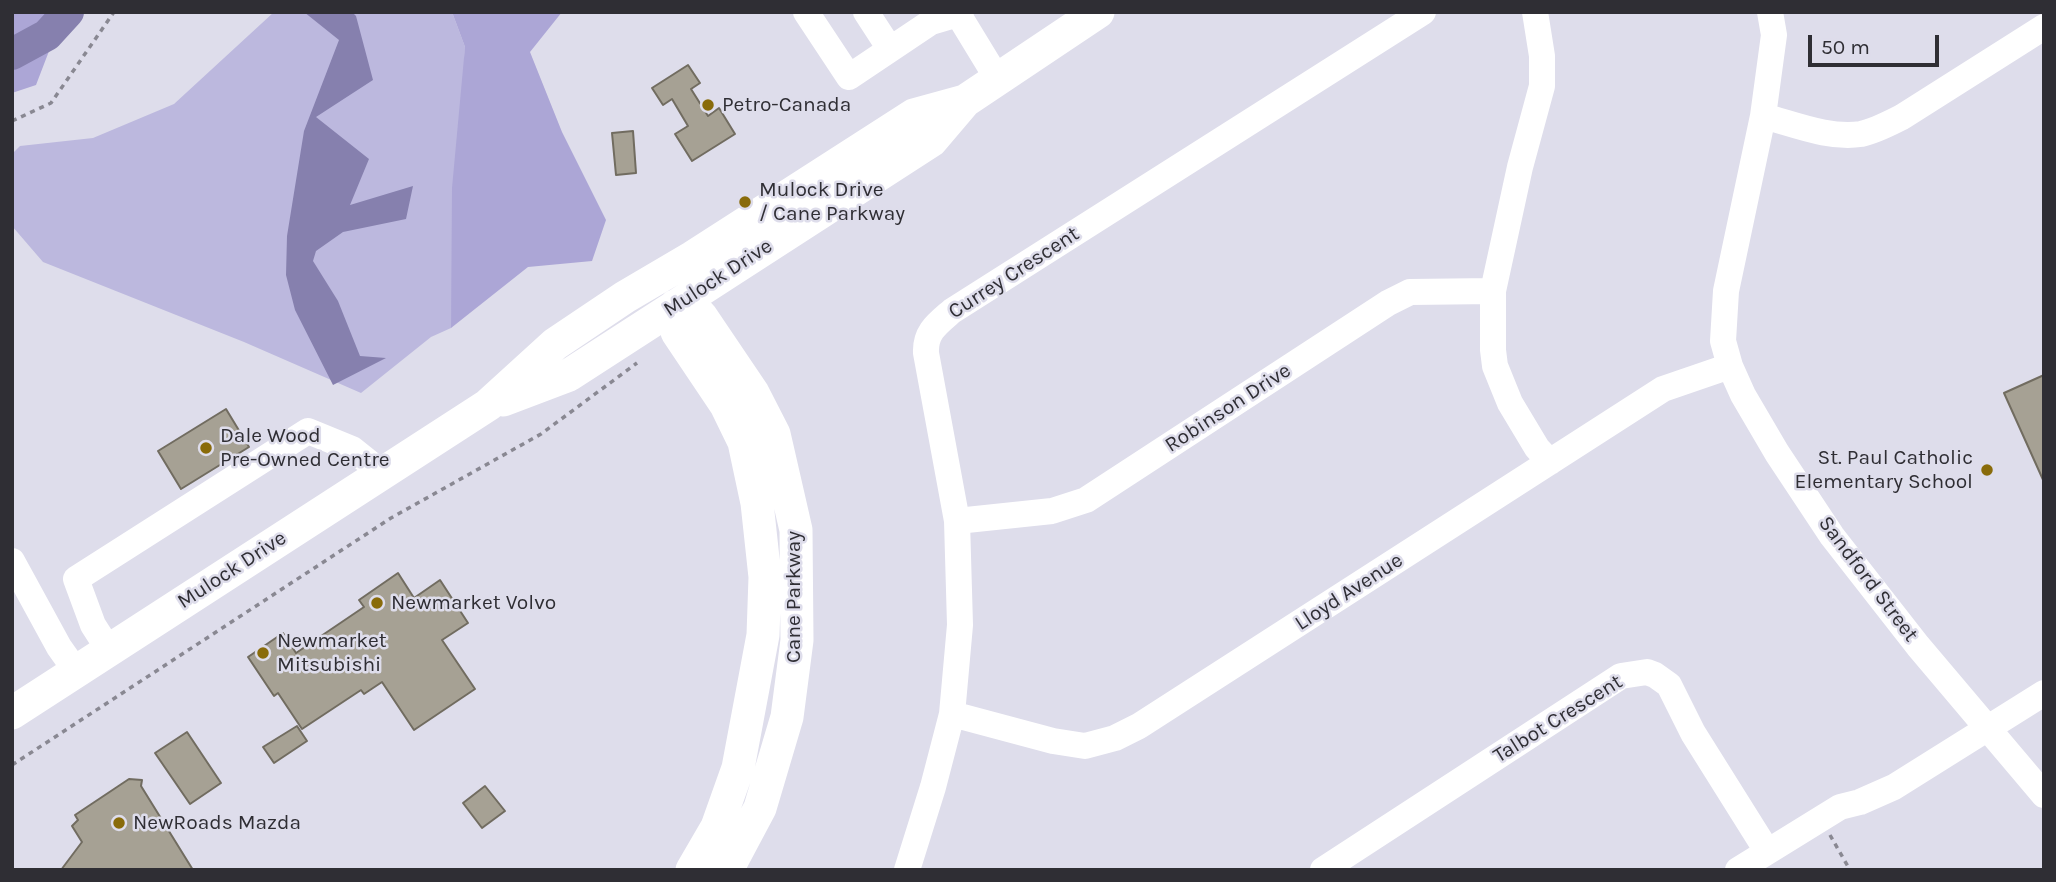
<!DOCTYPE html>
<html>
<head>
<meta charset="utf-8">
<style>
  body { margin:0 }
  #map { position:relative; width:2056px; height:882px; overflow:hidden; background:#deddeb; font-family:Karla,sans-serif }
  canvas { display:block }
  .frame { position:absolute; inset:0; border:14px solid #2f2e34; pointer-events:none }
  .scale { position:absolute; left:1808px; top:35px; width:131px; height:32px; box-sizing:border-box; border:4px solid #2f2e34; border-top:0; padding-left:9px; font-size:21px; line-height:24px; white-space:nowrap; color:#2f2e34; -webkit-text-stroke:5px #deddeb; paint-order:stroke }
</style>
</head>
<body>
<div id="map">
<canvas width="2056" height="882"></canvas>
<div class="frame"></div>
<div class="scale">50 m</div>
</div>
<script>
const context = document.querySelector('canvas').getContext('2d');
context.lineJoin = 'round';
function fillPath(path, color) {
  context.fillStyle = color;
  context.fill(path, 'evenodd');
}
function strokePath(path, color, width, dash) {
  context.strokeStyle = color;
  context.lineWidth = width;
  context.lineCap = dash ? 'butt' : 'round';
  context.setLineDash(dash || []);
  context.stroke(path);
}
function write(font, color, halo, rows, align = 'center') {
  context.font = font + ' Karla,sans-serif';
  context.lineWidth = 5;
  context.setLineDash([]);
  context.textBaseline = 'middle';
  context.strokeStyle = halo;
  context.fillStyle = color;
  for (const [text, x, y, turn = 0] of rows) {
    context.save();
    context.translate(x, y);
    context.rotate((+turn || 0) * Math.PI / 180);
    context.textAlign = isNaN(turn) ? turn : align;
    if (halo) context.strokeText(text, 0, 0);
    context.fillText(text, 0, 0);
    context.restore();
  }
}
fillPath(new Path2D(`
  M274,12H452L465,47L451,328L431,337L361,393L244,342L43,262L12,226V154L20,146L93,138L174,104Z`), '#bcb8de');
fillPath(new Path2D(`
  M12,12H64L36,85L12,93Z
  M452,12H562L530,52L562,132L606,220L592,261L528,267L451,328L452,188L465,47Z`), '#aca6d6');
fillPath(new Path2D(`
  M304,12H352L356,16L373,80L316,117L369,159L350,205L413,186L406,219L343,232L316,251L313,261L338,301L360,356L386,358L333,385L295,310L286,275L287,236L304,131L339,40Z`), '#8680ae');
strokePath(new Path2D(`
  M12,54L47,35L68,12`), '#8680ae', 32);
const building = new Path2D(`
  M688,65L700,83L691,89L708,116L719,108L735,134L692,161L675,134L688,126L672,99L663,105L652,88Z
  M633,131L636,173L616,175L612,133Z
  M2044,375V482L2004,393Z
  M226,409L249,447L181,489L158,451Z
  M398,573L414,598L440,580L468,623L442,640L475,689L414,730L382,682L364,694L361,690L302,729L278,693L274,696L248,657L283,633L296,653L364,607L359,600Z
  M297,726L307,741L274,763L263,747Z
  M187,732L221,783L190,804L155,753Z
  M129,779L142,780L141,786L193,870H61L82,842L72,826L78,820L75,815Z
  M485,786L505,811L482,828L463,803Z`);
fillPath(building, '#a6a194');
strokePath(building, '#716c60', 2);
strokePath(new Path2D(`
  M12,121L51,103L114,12
  M12,765L391,518L541,434L637,363
  M1830,835L1850,870`), '#898892', 3.5, [5, 5]);
strokePath(new Path2D(`
  M806,12L849,77L931,22L958,14
  M866,12L890,49
  M961,12L958,14L997,78
  M1535,12L1542,56V86L1520,167L1493,291V350L1495,366L1510,403L1537,448L1550,462
  M1770,12L1774,35L1763,116L1726,291L1723,341L1730,366L1743,395L1777,453L1832,536L1918,646L2044,795
  M1763,116C1794,124 1829,139 1861,134C1875,131 1888,124 1902,117L2044,27
  M957,521L1052,511L1086,500L1388,303L1410,292L1493,291
  M12,561L59,647L76,671
  M109,650L93,625L76,579L308,431L352,449L382,473
  M952,714L1053,741L1085,746L1115,738L1139,726L1663,389L1730,366
  M907,870L933,787L952,714L960,625L957,521L926,353C925,332 937,324 952,311L1423,12
  M1323,870L1621,676L1647,672L1655,675L1669,685L1693,733L1767,851
  M1738,870L1840,807L1860,802L1894,787L2044,693`), '#fff', 26);
strokePath(new Path2D(`
  M675,306L701,316L753,393L774,434L796,530L797,640L787,717L760,808L727,870
  M675,306L677,332L726,405L744,442L757,503L765,577L763,635L738,768L717,827L692,870
  M503,400L569,375L931,141L965,101L1098,12
  M12,713L488,405L555,344L625,297L693,257L914,115L965,101`), '#fff', 33);
for (const [x, y, r, color] of [
  [708,105,7,"#896b0a"],
  [745,202,7,"#896b0a"],
  [206,448,7,"#896b0a"],
  [1987,470,7,"#896b0a"],
  [377,603,7,"#896b0a"],
  [263,653,7,"#896b0a"],
  [119,823,7,"#896b0a"]
]) {
  const dot = new Path2D();
  dot.arc(x, y, r, 0, 2 * Math.PI);
  context.fillStyle = color;
  context.fill(dot);
  strokePath(dot, '#deddeb', 2.5);
}
write('21px', '#2f2e34', '#deddeb', [
  ["Petro-Canada",722,105],
  ["Mulock Drive",759,190],
  ["/ Cane Parkway",759,214],
  ["Dale Wood",220,436],
  ["Pre-Owned Centre",220,460],
  ["St. Paul Catholic",1973,458,"right"],
  ["Elementary School",1973,482,"right"],
  ["Newmarket Volvo",391,603],
  ["Newmarket",277,641],
  ["Mitsubishi",277,665],
  ["NewRoads Mazda",133,823]
], 'left');
write('21px', '#2f2e34', '#deddeb', [
  ["Currey Crescent",1014,273,-33],
  ["Mulock Drive",718,278,-33],
  ["Robinson Drive",1228,408,-33],
  ["Mulock Drive",232,570,-33],
  ["Sandford Street",1868,579,53],
  ["Lloyd Avenue",1349,592,-33],
  ["Cane Parkway",794,597,-90],
  ["Talbot Crescent",1558,719,-32]
]);
</script>
</body>
</html>
